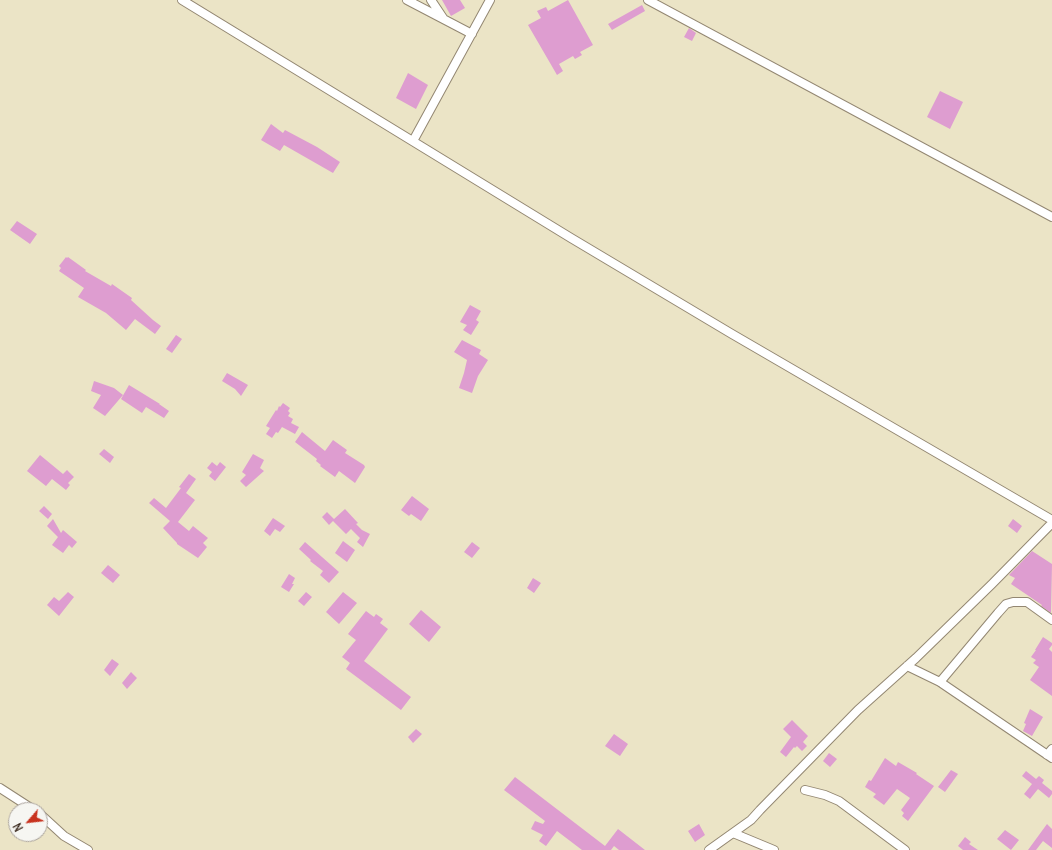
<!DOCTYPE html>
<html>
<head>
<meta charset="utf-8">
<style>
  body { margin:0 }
  #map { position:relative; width:1052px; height:850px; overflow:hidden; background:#ebe4c6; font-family:Delius,sans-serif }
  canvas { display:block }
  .north { position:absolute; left:8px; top:802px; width:40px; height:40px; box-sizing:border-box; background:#f6f6f2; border:1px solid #aba49d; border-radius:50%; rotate:242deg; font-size:11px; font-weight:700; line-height:16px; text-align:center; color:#3b2a1e }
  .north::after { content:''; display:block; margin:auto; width:14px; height:18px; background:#c8321e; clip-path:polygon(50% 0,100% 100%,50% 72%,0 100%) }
</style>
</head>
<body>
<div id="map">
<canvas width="1052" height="850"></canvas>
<div class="north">N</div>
</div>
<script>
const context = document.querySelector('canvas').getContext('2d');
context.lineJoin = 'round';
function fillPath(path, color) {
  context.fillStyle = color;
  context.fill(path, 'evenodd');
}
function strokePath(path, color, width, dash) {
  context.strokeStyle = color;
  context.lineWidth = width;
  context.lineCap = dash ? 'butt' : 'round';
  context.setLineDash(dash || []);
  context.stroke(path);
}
fillPath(new Path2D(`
  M442,0H460L465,8L451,16Z
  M568,0L593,45L580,52L582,55L575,59L573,56L559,64L563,71L557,75L528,25L541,18L537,11L546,7L548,11Z
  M642,5L645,11L612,30L608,24Z
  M689,28L696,33L692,41L684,37Z
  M408,73L428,85L416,109L396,98Z
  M940,91L963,102L950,129L927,117Z
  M271,124L283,133L285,130L317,147L340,162L333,173L284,145L280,151L261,140Z
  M17,221L37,234L30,244L10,230Z
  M66,257L67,258L68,257L86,270L85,271L111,286L112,284L132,298L131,300L153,320L161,326L155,334L135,319L126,330L106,313L78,297L84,288L59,271L61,268L59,266Z
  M470,305L481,311L476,320L479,322L471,335L463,330L467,325L460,322Z
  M176,335L182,339L172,353L166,349Z
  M462,340L481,350L479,354L488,360L478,376L472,393L459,388L464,373L467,360L454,352Z
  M227,373L248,385L241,396L235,389L222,381Z
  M94,381L114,388L123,395L105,416L93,408L101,395L91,391Z
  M129,385L160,404H159L169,411L164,418L146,407L142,413L121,399Z
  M283,403L290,408L288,411L290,413L288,416L293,419L291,423L299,427L295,434L282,427L278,433L276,432L272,438L266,434L270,428L266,426L276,410L277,411L279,406L280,407Z
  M302,432L325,451L333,440L347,450L345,453L364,465L365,467L355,483L339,471L335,477L320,466L321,465L316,461L317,459L295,442Z
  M104,449L114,457L110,463L99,454Z
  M253,454L264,460L260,468L264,471L246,487L240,481L246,475L242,472Z
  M40,455L63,474L67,470L74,477L68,483L70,485L66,490L52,479L46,486L27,471Z
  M212,462L217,466L220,462L226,467L215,481L209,476L212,472L207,468Z
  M189,474L196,479L186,493L195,500L178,522L189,531L193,526L208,538L203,543L207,547L198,558L177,544V543L163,528L170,521L149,503L154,498L166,508L181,488L179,487Z
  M412,496L429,509L421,521L411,514L409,516L401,510Z
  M44,506L52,514L48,519L39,511Z
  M345,509L358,523L356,524L362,530L370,534L363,547L357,542L360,538L351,529L346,534L333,521L329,525L322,517L327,512L334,519Z
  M273,518L285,526L280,532L275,529L270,536L264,531Z
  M53,519L61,533L63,530L77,542L72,548L69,545L63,553L52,545L58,537L47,526Z
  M1013,519L1022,526L1017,533L1008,526Z
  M343,541L355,550L347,562L335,553Z
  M305,542L339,572L329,583L320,575L323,571L310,561L311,560L299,549Z
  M472,542L480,548L472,558L464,552Z
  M1032,551L1052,564L1051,613L1041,606L1042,605L1011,584L1015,578L1009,575Z
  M108,565L120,575L113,583L101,573Z
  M289,574L295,578L292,584H294L289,592L281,587Z
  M533,578L541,583L534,593L527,588Z
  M68,592L74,597L59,616L47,605L54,597L59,601Z
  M306,592L312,597L304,606L298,601Z
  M343,592L357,603L339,624L326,612Z
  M421,610L441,627L429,642L409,624Z
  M366,611L374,617L376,614L383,619L380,623L388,629L364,661L411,697L401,710L346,669L350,663L342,657L356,640L348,634Z
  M1043,637L1052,643V645L1049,649L1052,652V696L1030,680L1039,667L1033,663L1036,660L1031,657L1036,650H1035Z
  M112,659L119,664L110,676L104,670Z
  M131,672L137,678L127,689L122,683Z
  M1030,709L1043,717L1032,736L1023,731L1026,724L1024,723Z
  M792,720L808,736L803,742L807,746L802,751L797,746L795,748L794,747L786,757L780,752L791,737L783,729Z
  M416,729L422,734L413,743L408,737Z
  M614,734L628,744L620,756L605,746Z
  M829,753L837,759L830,767L823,761Z
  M885,758L896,766L898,762L917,773L916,774L934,786L908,821L902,816L904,813L901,810L910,798L897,789L884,805L873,797L876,794L865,787L869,780L871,781Z
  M951,770L958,774L945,792L938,787Z
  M1026,771L1036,779L1039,776L1044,780L1042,783L1052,791V794L1049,798L1038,789L1030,799L1024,794L1032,784L1022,776Z
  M515,777L605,846L618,829L645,850H619L614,846L611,850H582L557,831L546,846L539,841L543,835L531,829L535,821L543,824L545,821L504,790Z
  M699,824L705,835L695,842L688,831Z
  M1047,824L1052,829V848L1043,841L1036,850H1028Z
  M1005,830L1019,840L1011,850L997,839Z
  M965,837L971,842L969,844L978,850H963L958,846Z`), '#de9dd0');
const minor = new Path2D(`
  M182,0L571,238L732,334L1052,520
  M407,0L472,34
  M431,0L443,18
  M648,0L1052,217
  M413,141L490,0
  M907,666L940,682L1052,758
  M940,682L998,613L1006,604L1013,602H1027L1052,620
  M1047,755L1052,749
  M0,788L34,810
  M805,790L825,795L839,801L905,850
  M40,814L64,836L88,850
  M733,833L774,850
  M709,850L751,820L760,810L858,710L916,658L992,584L1052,523`);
strokePath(minor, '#938772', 10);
strokePath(minor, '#fff', 8);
</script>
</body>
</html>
